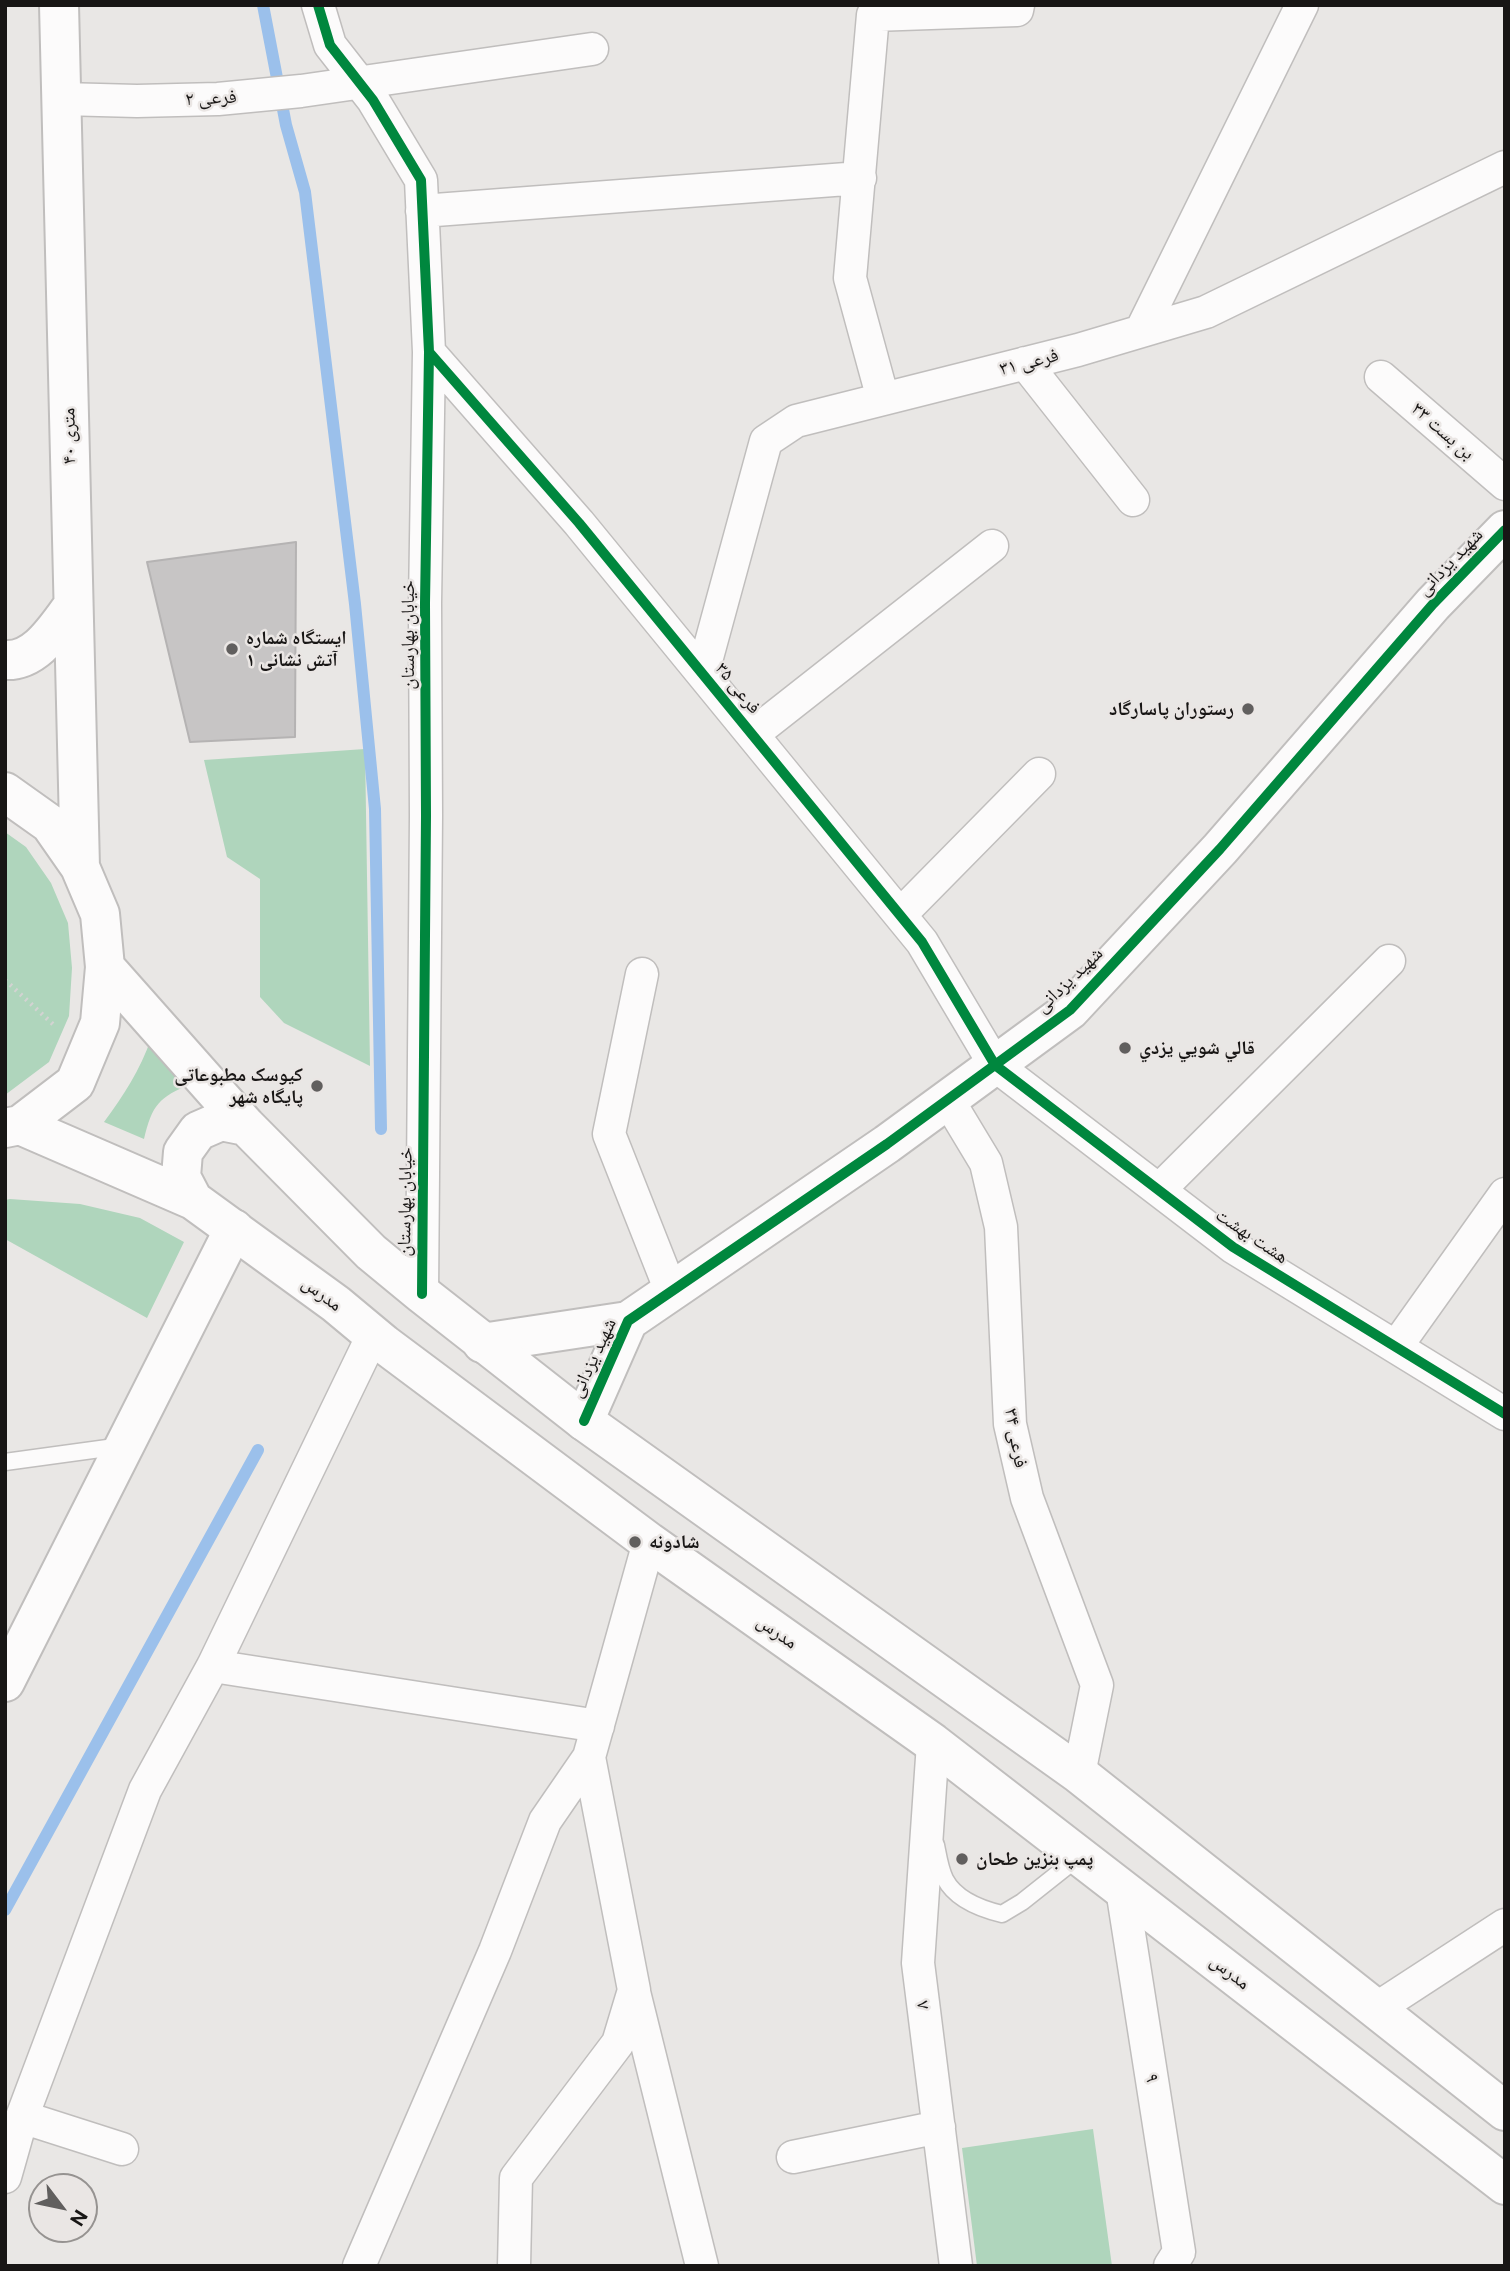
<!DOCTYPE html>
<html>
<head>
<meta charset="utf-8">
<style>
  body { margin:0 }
  #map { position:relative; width:1510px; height:2271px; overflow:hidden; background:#e9e7e5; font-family:"Public Sans",sans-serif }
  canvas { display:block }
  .frame { position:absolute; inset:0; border:7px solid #181615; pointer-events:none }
  .north { position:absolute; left:28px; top:2173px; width:70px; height:70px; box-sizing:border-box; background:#eae6e4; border:2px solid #969391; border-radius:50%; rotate:122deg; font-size:19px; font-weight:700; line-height:28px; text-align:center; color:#181615 }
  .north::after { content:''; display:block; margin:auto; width:24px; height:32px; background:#615f5e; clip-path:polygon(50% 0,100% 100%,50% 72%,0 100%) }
</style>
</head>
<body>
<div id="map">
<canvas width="1510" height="2271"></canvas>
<div class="frame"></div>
<div class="north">N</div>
</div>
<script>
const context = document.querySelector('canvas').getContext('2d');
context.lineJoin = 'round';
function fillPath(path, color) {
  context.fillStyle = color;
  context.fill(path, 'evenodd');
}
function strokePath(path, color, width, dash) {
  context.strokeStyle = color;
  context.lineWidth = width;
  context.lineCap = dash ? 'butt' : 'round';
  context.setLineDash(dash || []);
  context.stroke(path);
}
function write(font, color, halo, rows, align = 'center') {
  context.font = font + ' "Public Sans","Noto Naskh Arabic",sans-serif';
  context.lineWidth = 5;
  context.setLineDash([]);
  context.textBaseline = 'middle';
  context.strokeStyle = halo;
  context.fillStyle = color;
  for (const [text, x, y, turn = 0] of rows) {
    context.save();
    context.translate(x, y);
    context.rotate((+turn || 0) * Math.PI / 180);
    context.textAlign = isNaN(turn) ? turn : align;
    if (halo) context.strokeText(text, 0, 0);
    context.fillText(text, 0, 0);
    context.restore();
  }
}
fillPath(new Path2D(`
  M365,749L370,1066L284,1023L260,997V879L227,857L204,760Z
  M5,832L26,847L51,883L68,923L72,968L69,1016L49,1062L5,1095Z
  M151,1039L191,1084C159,1097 152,1105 144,1139L104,1122C124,1095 140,1070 151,1039Z
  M10,1199L80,1204L140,1218L184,1242L147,1318L5,1239V1200Z
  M1093,2129L1112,2266H977L962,2148Z`), '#afd5bc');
strokePath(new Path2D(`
  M263,5L286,125L305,192L355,604L375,809L381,1129
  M5,1910L258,1450`), '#9bc0eb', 12);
const building = new Path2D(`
  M296,542L295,737L190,742L147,562Z`);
fillPath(building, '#c7c5c5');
strokePath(building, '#b5b3b3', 2);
const lane = new Path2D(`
  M5,1462L122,1446
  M936,1845C938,1855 940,1869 945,1879C956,1900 981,1909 1002,1914L1022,1902L1080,1856`);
const street = new Path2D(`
  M318,5L330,45L373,100L421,180L429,352L425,603L426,816L422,1294
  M62,99L137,101L218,99L301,91L592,49
  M422,211L860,178
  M1141,331L1302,5
  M429,352L579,523L922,942L995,1065L1233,1247L1505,1414
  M1025,363L1133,500
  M1381,377L1505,484
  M883,399L850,278L873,15L1017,10L1018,5
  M703,672L766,441L796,421L1078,350L1206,312L1505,167
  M753,734L992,546
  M900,915L1039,774
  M642,974L609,1134L671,1291
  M948,1100L986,1163L1001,1227L1010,1424L1027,1498L1097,1685L1079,1774
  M1159,1190L1389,961
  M1396,1347L1505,1194
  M213,1666L598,1726
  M933,1743L918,1963L956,2266
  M1122,1889L1179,2252L1170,2266
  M634,1992L702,2266
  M1376,2009L1505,1925
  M22,2117L122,2149
  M793,2157L939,2127
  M5,2177L22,2117L145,1790L213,1666L373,1335
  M359,2266L495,1951L545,1821L589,1757L649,1542
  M514,2266L516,2178L618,2043L634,1990L589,1757`);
const secondary = new Path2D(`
  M482,1343L628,1321
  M584,1421L628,1321L887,1144L1070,1010L1220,849L1433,604L1505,530
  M5,1682L234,1229`);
const primary = new Path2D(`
  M59,5L80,867
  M5,660C36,662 56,628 72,607
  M5,792L50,824L80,867L100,914L105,967L100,1023L75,1083L20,1125L5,1128
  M105,967L246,1126L371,1252L422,1294L584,1421L1079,1774L1505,2111
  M20,1125L193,1200L336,1304L384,1344L649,1542L933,1743L1505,2185
  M193,1200L181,1177L183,1152L198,1131L221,1121L246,1126`);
strokePath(lane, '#c0bebd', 19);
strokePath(street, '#c0bebd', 35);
strokePath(secondary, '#c0bebd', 42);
strokePath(primary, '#c0bebd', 42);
strokePath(new Path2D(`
  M5,980L56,1027`), '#d3d3d2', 4.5, [2, 5]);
strokePath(lane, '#fcfbfb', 16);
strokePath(street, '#fcfbfb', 32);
strokePath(secondary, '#fcfbfb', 38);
strokePath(primary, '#fcfbfb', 38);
strokePath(new Path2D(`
  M318,5L330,45L373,100L421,180L429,352L425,603L426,816L422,1294
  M429,352L579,523L922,942L995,1065L1233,1247L1505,1414
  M584,1421L628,1321L887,1144L1070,1010L1220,849L1433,604L1505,530`), '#00873e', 10);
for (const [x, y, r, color] of [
  [232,649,7,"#615f5e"],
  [1248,709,7,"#615f5e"],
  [1125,1048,7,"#615f5e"],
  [317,1086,7,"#615f5e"],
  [635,1542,7,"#615f5e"],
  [962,1859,7,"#615f5e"]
]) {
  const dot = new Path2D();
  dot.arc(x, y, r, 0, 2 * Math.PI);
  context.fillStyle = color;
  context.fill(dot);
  strokePath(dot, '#eae6e4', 2.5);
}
write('19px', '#181615', '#eae6e4', [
  ["فرعی ۲",211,98,-3],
  ["فرعی ۳۱",1029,362,-14],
  ["بن بست ۳۳",1443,431,41],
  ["۴۰ متری",69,436,-91],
  ["شهید یزدانی",1450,562,-46],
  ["خیابان بهارستان",408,635,-90],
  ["فرعی ۳۵",738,688,51],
  ["شهید یزدانی",1069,980,-44],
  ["خیابان بهارستان",405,1202,-89],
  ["هشت بهشت",1252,1236,34],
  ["مدرس",322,1294,37],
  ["شهید یزدانی",593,1358,-65],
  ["فرعی ۳۴",1016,1438,80],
  ["مدرس",777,1632,35],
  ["مدرس",1230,1972,38],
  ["۷",923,2005,83],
  ["۹",1152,2078,81]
]);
write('bold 19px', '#181615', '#eae6e4', [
  ["ایستگاه شماره",246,638],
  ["۱ آتش نشانی",246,660],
  ["رستوران پاسارگاد",1234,709,"right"],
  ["قالي شويي يزدي",1139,1048],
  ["کیوسک مطبوعاتی",303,1075,"right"],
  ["پایگاه شهر",303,1097,"right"],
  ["شادونه",649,1542],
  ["پمپ بنزین طحان",976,1859]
], 'left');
</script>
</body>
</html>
